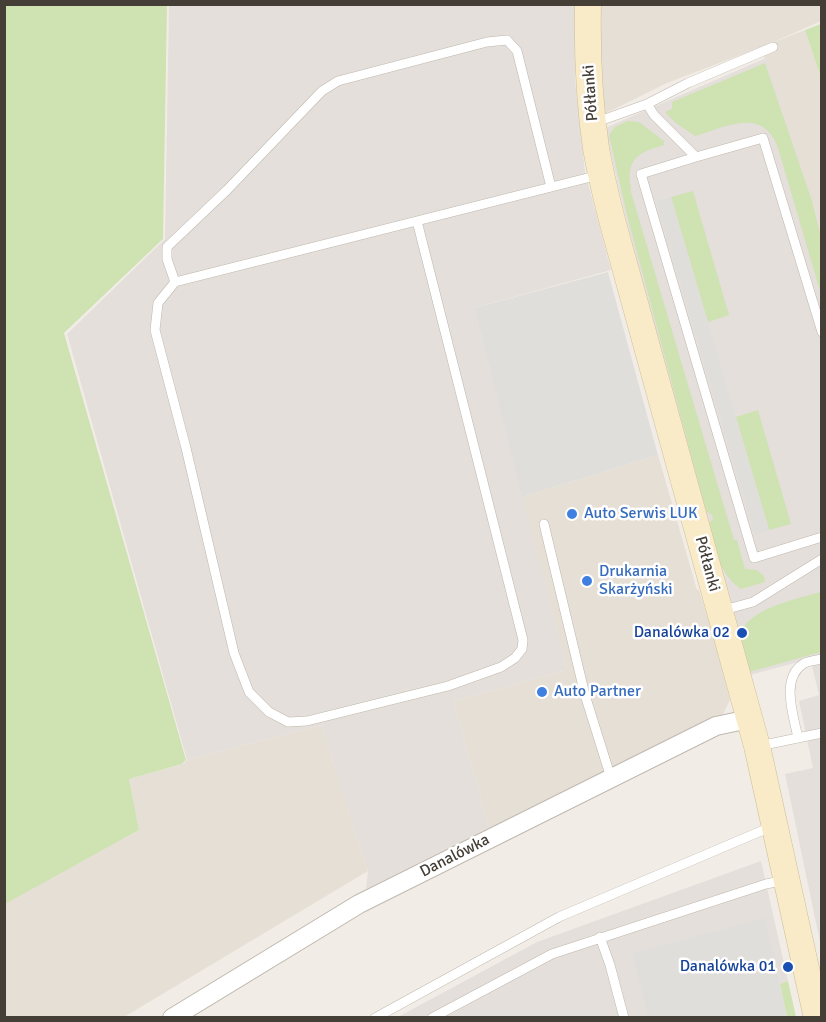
<!DOCTYPE html>
<html>
<head>
<meta charset="utf-8">
<style>
  body { margin:0 }
  #map { position:relative; width:826px; height:1022px; overflow:hidden; background:#f1ede6; font-family:Signika,sans-serif }
  canvas { display:block }
  .frame { position:absolute; inset:0; border:6px solid #443e36; pointer-events:none }
</style>
</head>
<body>
<div id="map">
<canvas width="826" height="1022"></canvas>
<div class="frame"></div>
</div>
<script>
const context = document.querySelector('canvas').getContext('2d');
context.lineJoin = 'round';
function fillPath(path, color) {
  context.fillStyle = color;
  context.fill(path, 'evenodd');
}
function strokePath(path, color, width, dash) {
  context.strokeStyle = color;
  context.lineWidth = width;
  context.lineCap = dash ? 'butt' : 'round';
  context.setLineDash(dash || []);
  context.stroke(path);
}
function write(font, color, halo, rows, align = 'center') {
  context.font = font + ' Signika,sans-serif';
  context.lineWidth = 5;
  context.setLineDash([]);
  context.textBaseline = 'middle';
  context.strokeStyle = halo;
  context.fillStyle = color;
  for (const [text, x, y, turn = 0] of rows) {
    context.save();
    context.translate(x, y);
    context.rotate((+turn || 0) * Math.PI / 180);
    context.textAlign = isNaN(turn) ? turn : align;
    if (halo) context.strokeText(text, 0, 0);
    context.fillText(text, 0, 0);
    context.restore();
  }
}
fillPath(new Path2D(`
  M600,5H821V21L769,44L805,30L821,78V230L761,47L667,83L602,115Z
  M658,455L697,590H699L713,634L730,700L722,716L489,828L453,701L567,670L522,497Z
  M321,725L368,871L124,1017H5L4,904L139,830L129,779L183,764L187,760Z`), '#e5dfd5');
fillPath(new Path2D(`
  M169,5H576L575,80L585,172L611,270L474,308L567,670L453,701L489,828L366,889L368,871L321,725L187,760L67,334L165,239Z
  M766,58L821,230V656L746,676L625,215L605,128Z
  M821,664V947L785,774L813,768L799,701L819,695L812,666Z
  M761,861L788,981L780,984L787,1017L396,1018L537,942Z`), '#e4dfdb');
fillPath(new Path2D(`
  M5,4L167,5L163,239L64,333L186,760L182,764L129,779L139,830L5,904Z
  M821,24V78L805,30Z
  M765,63L812,201L821,237V294L778,148C763,106 726,127 695,136L676,123L665,112L672,109V102Z
  M627,121L639,122L664,141V145C649,150 632,153 630,172C629,178 631,185 631,192L734,540H737L745,569L757,570L764,576L765,582L741,589C719,574 715,548 709,523L713,519L712,515L706,511L627,215L609,135L615,127Z
  M693,191L729,315L708,322L671,197Z
  M758,410L791,524L769,530L736,417Z
  M821,592V652L749,672C745,661 739,647 741,635C745,609 800,598 821,592Z
  M788,981L796,1017H787L780,984Z`), '#cfe2b2');
fillPath(new Path2D(`
  M671,197L769,530L755,535L656,201Z
  M608,272L658,455L522,497L474,308Z
  M765,918L787,1017H648L632,953Z`), '#e0dedb');
const lane = new Path2D(`
  M647,104L654,115L696,157L763,138L822,332
  M594,123L647,104L688,83L773,47
  M696,157L641,174L754,558L822,537
  M417,221L523,640L522,649L515,658L501,667L448,686L307,721L288,722L269,712L249,692L234,653L186,448L155,330L158,303L175,282L599,175
  M175,282L167,259V247L227,190L322,91L338,81L487,42L507,40L517,51L551,187
  M544,524L585,695L611,778
  M720,611L753,602L822,559
  M798,738C794,717 780,679 803,664C807,661 816,660 822,659
  M759,746L822,733
  M600,937L610,965L624,1018
  M375,1018L559,917L773,826
  M432,1018L552,954L766,884L786,880`);
const street = new Path2D(`
  M172,1018L359,904L716,726L749,719`);
const secondary = new Path2D(`
  M588,4C587,52 589,100 596,148C600,172 606,196 612,220L757,746L817,1018`);
strokePath(lane, '#bfb8ad', 10);
strokePath(street, '#bfb8ad', 20);
strokePath(secondary, '#cdbe99', 27);
strokePath(lane, '#fff', 9);
strokePath(street, '#fff', 18);
strokePath(secondary, '#faebc8', 26);
for (const [x, y, r, color] of [
  [572,514,6,"#3f7fe0"],
  [587,581,6,"#3f7fe0"],
  [742,633,6,"#1a4fb4"],
  [542,692,6,"#3f7fe0"],
  [788,967,6,"#1a4fb4"]
]) {
  const dot = new Path2D();
  dot.arc(x, y, r, 0, 2 * Math.PI);
  context.fillStyle = color;
  context.fill(dot);
  strokePath(dot, '#fff', 2);
}
write('16px', '#443e36', '#fff', [
  ["Półłanki",591,93,-94],
  ["Półłanki",707,564,75],
  ["Danalówka",455,856,-27]
]);
write('16px', '#366cbe', '#fff', [
  ["Auto Serwis LUK",584,514],
  ["Drukarnia",599,572],
  ["Skarżyński",599,590],
  ["Auto Partner",554,692]
], 'left');
write('16px', '#164399', '#fff', [
  ["Danalówka 02",730,633],
  ["Danalówka 01",776,967]
], 'right');
</script>
</body>
</html>
